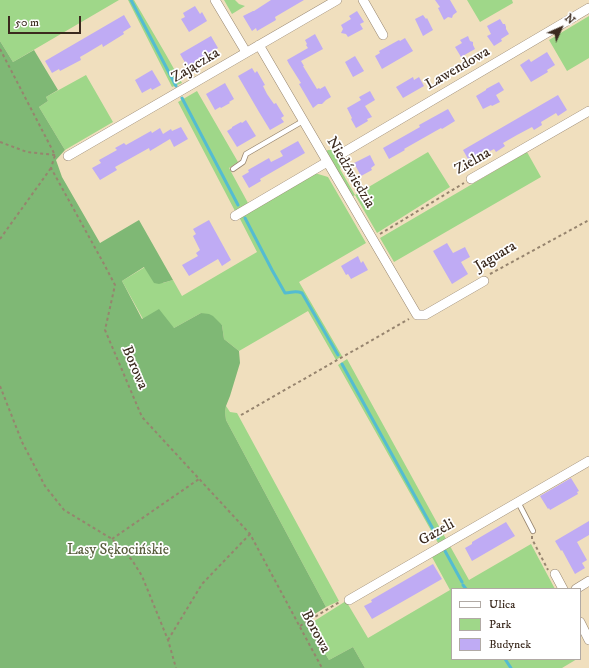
<!DOCTYPE html>
<html>
<head>
<meta charset="utf-8">
<style>
  body { margin:0 }
  #map { position:relative; width:589px; height:668px; overflow:hidden; background:#f0dfbe; font-family:"IM FELL DW Pica",serif }
  canvas { display:block }
  .legend { position:absolute; left:451px; top:588px; width:130px; height:72px; box-sizing:border-box; background:#fff; border:1px solid #b1aaa5; margin:0; padding:5px 7px; list-style:none; font-size:12px; color:#3b2a1e }
  .legend li { display:flex; align-items:center; gap:8px; height:20px }
  .legend b { width:20px; border:1px solid #b1aaa5 }
  .north { position:absolute; left:541px; top:8px; width:40px; height:40px; -webkit-text-stroke:3px #fff; paint-order:stroke; rotate:45deg; font-size:11px; font-weight:700; line-height:16px; text-align:center; color:#3b2a1e }
  .north::after { content:''; display:block; margin:auto; width:14px; height:18px; background:#3b2a1e; clip-path:polygon(50% 0,100% 100%,50% 72%,0 100%) }
  .scale { position:absolute; left:8px; top:16px; width:73px; height:18px; box-sizing:border-box; border:2px solid #3b2a1e; border-top:0; padding-left:5px; font-size:12px; line-height:14px; white-space:nowrap; color:#3b2a1e; -webkit-text-stroke:3px #fff; paint-order:stroke }
</style>
</head>
<body>
<div id="map">
<canvas width="589" height="668"></canvas>
<ul class="legend">
<li><b style="height:5px;background:#fff"></b>Ulica</li>
<li><b style="height:11px;background:#9fd789"></b>Park</li>
<li><b style="height:11px;background:#bfabf4"></b>Budynek</li>
</ul>
<div class="north">N</div>
<div class="scale">50 m</div>
</div>
<script>
const context = document.querySelector('canvas').getContext('2d');
context.lineJoin = 'round';
function fillPath(path, color) {
  context.fillStyle = color;
  context.fill(path, 'evenodd');
}
function strokePath(path, color, width, dash) {
  context.strokeStyle = color;
  context.lineWidth = width;
  context.lineCap = dash ? 'butt' : 'round';
  context.setLineDash(dash || []);
  context.stroke(path);
}
function write(font, color, halo, rows, align = 'center') {
  context.font = font + ' "IM FELL DW Pica",serif';
  context.lineWidth = 3.5;
  context.setLineDash([]);
  context.textBaseline = 'middle';
  context.strokeStyle = halo;
  context.fillStyle = color;
  for (const [text, x, y, turn = 0] of rows) {
    context.save();
    context.translate(x, y);
    context.rotate((+turn || 0) * Math.PI / 180);
    context.textAlign = isNaN(turn) ? turn : align;
    if (halo) context.strokeText(text, 0, 0);
    context.fillText(text, 0, 0);
    context.restore();
  }
}
fillPath(new Path2D(`
  M0,0H119L13,62L0,41Z
  M128,0H134L165,53L182,83L172,87Z
  M224,0H235L239,4L245,6L232,14Z
  M467,0H512L513,3L480,22Z
  M589,16V58L567,71L549,40Z
  M86,75L113,122L65,150L39,107L48,101L46,97Z
  M197,91L238,162L229,168L248,203L235,211L178,102Z
  M328,150H338L343,160L340,169L355,195L428,152L450,187L377,233L355,195L352,197L325,152Z
  M527,152L541,177L394,262L380,238Z
  M313,174H318L328,177L366,243L299,282L342,356L336,360L308,311L239,351L224,339L222,325L201,313L174,328L143,319L122,281L145,267L163,283L173,280L182,296L257,252L239,217Z
  M347,359L446,539L438,543L338,365Z
  M226,406L230,412L237,413L339,601L326,607L226,420L225,412Z
  M531,544L555,589H452V659H577L562,668H365L353,647L329,660L308,625L346,601L368,638L450,590L432,557L450,546L469,580Z`), '#9fd789');
fillPath(new Path2D(`
  M0,41L13,62L34,50L58,90L46,97L48,101L39,107L65,150L56,160L62,177L100,243L139,220L173,280L159,284L154,283L144,267L122,281L142,319L159,309L174,328L201,313L209,314L213,316L222,325L224,339L239,351L240,363L230,396L226,406L225,412L226,420L326,607L305,620L329,660L353,647L365,668H0Z`), '#7fb875');
strokePath(new Path2D(`
  M131,0L176,86
  M182,98L238,205
  M245,218L272,270L285,293C292,293 294,290 302,293L338,355
  M342,364L438,538
  M445,551L462,582
  M463,585L466,589
  M505,659L511,668`), '#54bcd1', 3);
fillPath(new Path2D(`
  M271,0H304L275,17L276,20L257,31L256,28L252,31L243,16L253,11H254Z
  M435,0H450L457,12L453,15L452,18L448,17L444,20L438,8L440,7Z
  M195,6L200,14L202,12L207,21L189,32L181,19L185,17L183,13Z
  M357,11L364,22L360,24L363,29L348,37L346,34L341,33L343,29L341,25L351,19L349,16Z
  M124,15L131,27L123,32L124,34L103,47L102,44L87,53L80,57L81,60L60,71L59,69L52,73L45,61Z
  M423,15L426,19L427,18L433,30L423,36L415,19Z
  M500,19L503,24H505L506,27V29L509,34L501,39L502,41L494,46L487,36L491,34L487,26Z
  M315,34L323,49L301,61L304,66H303L317,89L319,88L320,89L325,86L331,97L326,100L322,104H318L313,108L299,84L301,83L289,64L287,60L308,48L306,45L307,44L305,40Z
  M211,36L218,48L211,52L212,55L204,60L195,65L194,63L187,66L180,54Z
  M468,36L470,41L473,42V45L475,49L461,57L455,47L462,43L460,40Z
  M405,38L413,51L382,69L375,56L380,53L379,51L399,40L400,41Z
  M547,52L555,65L547,70L548,72L531,82L520,65L529,59L531,62Z
  M355,56L364,71L353,77L345,62Z
  M252,68L255,73L257,71L265,85L263,86L267,94L274,104L276,103L284,116L281,118L284,122L270,130L259,112L238,76Z
  M152,70L161,85L152,90L151,88L142,93L135,80Z
  M413,77L414,80L419,77L424,86L403,98L396,87Z
  M499,82L504,90L496,95L500,102L492,106L491,105L483,109L476,96L486,90V89Z
  M225,83L234,99L229,102L230,103L221,108L220,107L215,110L206,94Z
  M370,91L375,100L365,106L372,117L367,119L368,121L356,128L351,119L352,118L347,108L361,100L359,97Z
  M558,95L567,110L558,116L556,113L541,122L542,125L534,130L532,127L517,135L503,143L505,146L496,152L494,149L479,157L481,160L472,166L463,150Z
  M448,109L455,121L442,129L441,128L404,149L405,150L389,159L383,148L420,127L419,125Z
  M246,120L256,136L237,147L227,131L232,128V127L241,122L242,123Z
  M181,127L188,139L174,147L170,139L150,151L149,148L115,167L117,170L100,180L92,168L101,163L99,160L117,150L115,148L124,143L126,145L151,131L152,133L160,128L163,134L171,129L172,131Z
  M298,141L305,153L260,179L261,181L249,188L242,176L249,172L248,170L269,158L271,162L283,156L280,151Z
  M370,155L375,165L371,168L372,170L361,176L354,163Z
  M209,220L231,260L222,266L218,259L189,276L182,265L198,256L196,253L200,250L193,236L196,234L193,229Z
  M447,243L453,253L465,247L470,257L461,262L468,274L452,284L433,251Z
  M358,256L361,263L363,261L368,270L351,279L348,274L346,275L341,266Z
  M571,478L579,491L577,492L578,494L550,510L549,508L548,509L540,496Z
  M589,521V535L577,542L587,560L582,563L585,568L575,574L562,550L561,551L555,541Z
  M506,522L515,536L472,561L465,548L472,544V542Z
  M433,564L442,579L372,619L364,606L372,602L371,600Z`), '#bfabf4');
const lane = new Path2D(`
  M233,169L243,162L246,154L303,121
  M518,502L533,531`);
const street = new Path2D(`
  M215,0L246,52
  M363,0L383,35
  M259,45L417,315H425L484,281
  M341,154L589,8
  M68,156L337,0
  M471,179L589,111
  M235,216L327,162
  M555,574L563,589
  M576,589L589,581
  M349,600L589,461
  M580,622L589,640`);
strokePath(lane, '#96846e', 6);
strokePath(street, '#96846e', 10);
strokePath(new Path2D(`
  M0,49L55,155L51,168L104,264L115,285L105,330L142,417L250,534L322,668
  M0,142L27,152L55,155
  M380,234L464,183
  M0,239L51,168
  M490,274L589,220
  M0,386L22,442L45,486L64,510L112,539L132,560L142,576L168,640L176,668
  M241,415L409,319
  M532,536V539L548,570
  M112,539L199,479
  M300,626L341,601
  M168,640L202,584L250,534`), '#96846e', 2, [3, 3]);
strokePath(lane, '#fff', 4.5);
strokePath(street, '#fff', 9);
write('15px', '#3b2a1e', '#fff', [
  ["Zajączka",196,66,-31],
  ["Lawendowa",458,69,-30],
  ["Zielna",473,162,-30],
  ["Niedźwiedzia",350,173,59],
  ["Jaguara",496,257,-31],
  ["Borowa",134,368,67],
  ["Gazeli",437,533,-30],
  ["Borowa",315,632,62]
]);
write('15px', '#595e3e', '#fff', [
  ["Lasy Sękocińskie",118,551]
]);
</script>
</body>
</html>
